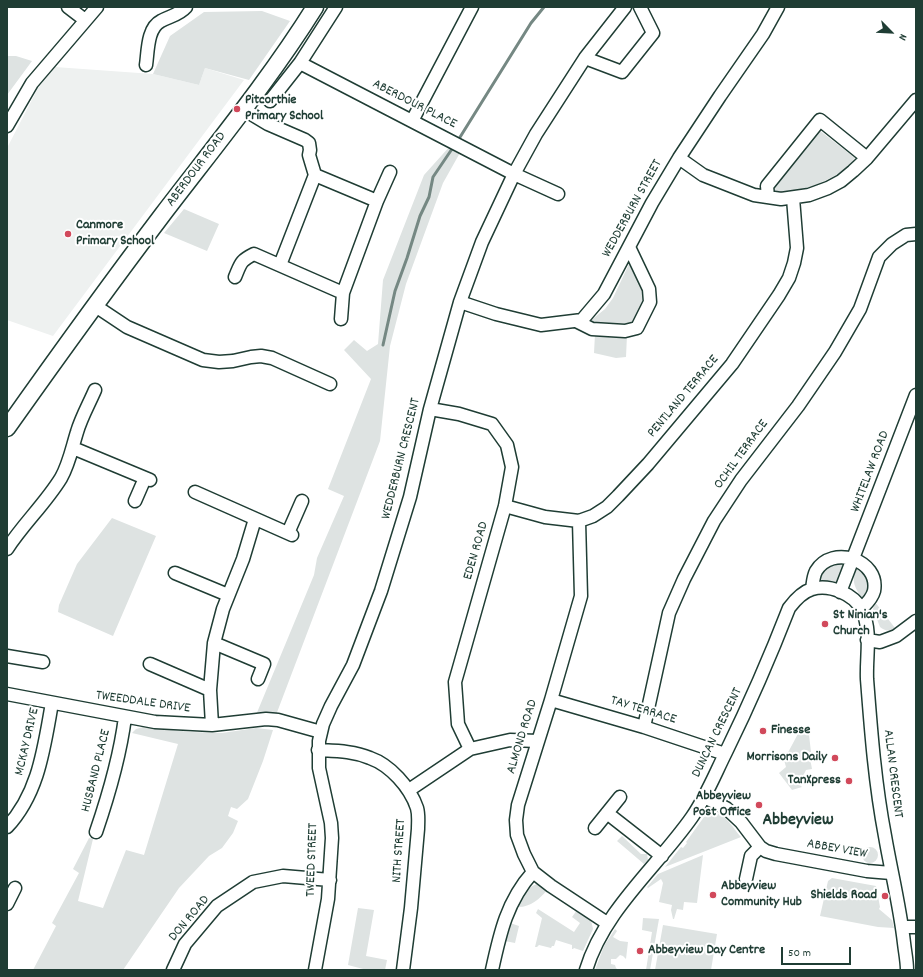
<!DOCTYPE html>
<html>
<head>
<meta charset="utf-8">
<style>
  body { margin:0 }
  #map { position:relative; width:923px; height:977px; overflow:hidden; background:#fff; font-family:Dekko,sans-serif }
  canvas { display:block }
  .frame { position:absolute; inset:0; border:8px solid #1f3d34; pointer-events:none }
  .north { position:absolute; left:871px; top:12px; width:40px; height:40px; -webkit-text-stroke:3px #fff; paint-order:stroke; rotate:114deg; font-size:11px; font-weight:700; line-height:16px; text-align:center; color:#1f3d34 }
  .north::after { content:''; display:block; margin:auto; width:14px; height:18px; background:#1f3d34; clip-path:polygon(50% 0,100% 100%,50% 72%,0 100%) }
  .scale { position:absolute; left:781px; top:947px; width:70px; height:18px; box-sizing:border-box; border:2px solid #1f3d34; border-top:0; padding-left:5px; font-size:12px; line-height:14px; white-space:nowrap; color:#1f3d34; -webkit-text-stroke:3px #fff; paint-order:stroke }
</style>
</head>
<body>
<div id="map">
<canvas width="923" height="977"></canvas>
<div class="frame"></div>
<div class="north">N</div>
<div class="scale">50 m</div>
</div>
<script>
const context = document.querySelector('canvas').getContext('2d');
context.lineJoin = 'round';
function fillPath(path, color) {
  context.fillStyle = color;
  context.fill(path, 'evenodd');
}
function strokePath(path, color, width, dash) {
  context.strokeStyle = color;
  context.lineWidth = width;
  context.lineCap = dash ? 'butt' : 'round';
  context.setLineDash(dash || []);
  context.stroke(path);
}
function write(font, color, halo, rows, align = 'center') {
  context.font = font + ' Dekko,sans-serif';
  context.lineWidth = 4;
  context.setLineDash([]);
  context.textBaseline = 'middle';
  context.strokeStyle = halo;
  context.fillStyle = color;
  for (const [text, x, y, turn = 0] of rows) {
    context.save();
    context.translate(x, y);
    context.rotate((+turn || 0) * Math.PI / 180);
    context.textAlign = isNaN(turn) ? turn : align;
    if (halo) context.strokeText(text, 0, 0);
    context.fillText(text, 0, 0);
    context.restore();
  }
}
fillPath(new Path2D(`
  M55,67L153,74L199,85L205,68L244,80L53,336L7,320V148L38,88Z`), '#eef1f0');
fillPath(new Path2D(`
  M262,11L290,21L249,80L205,68L199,85L153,74L170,36L204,12Z
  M7,56H16L32,61L7,95Z
  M819,130L855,158C850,164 846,170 839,173C825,182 791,197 774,190L773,186Z
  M451,145L461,151L443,183L406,284L390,346L380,441L276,715H256L314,575L317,558L344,496L328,489L371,379L344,350L354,340L367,351L378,344L383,280L424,175Z
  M184,209L219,224L207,251L164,233Z
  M630,262L647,296L636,321L632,324L590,323V321L605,309L613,298Z
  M595,334L627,335L626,357L616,358L594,353Z
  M112,518L156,536L113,636L58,612L59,605L77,564Z
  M847,561L838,582L817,583C825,567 829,564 847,561Z
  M857,566H859C870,582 871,583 865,601C855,590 850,580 857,566Z
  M875,602L895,628C889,632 885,631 880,627L873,609Z
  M143,727L191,732L222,733L256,728L273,730L263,761L248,799L237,809L231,807L228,816L238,821L233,833L222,848L209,856L179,888L123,970H33L56,926L52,923L79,873L73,869L89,838L93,839L78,901L103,908L126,850L144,855L178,744L132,733L136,729Z
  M800,730L809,735L811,752L809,753L812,769L806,770L799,784L802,787L792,790L779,773L786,767L784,760Z
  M711,812C724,811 733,828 741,837L665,867L681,847L683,848L687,843L686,842L704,817Z
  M622,836L641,854H647L648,860L644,864L617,841Z
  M862 855a8 8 0 1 1 16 0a8 8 0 1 1-16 0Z
  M703,855L697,903L684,902L683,910L677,909L674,919H673L671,910L672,905L659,902L663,883L661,879L648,888L647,887L658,874Z
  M832,878L876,886L880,907L879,909L892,920L894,928L878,927L820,916L828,881Z
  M537,884L547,890C540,899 529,908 517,907C522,898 526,887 537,884Z
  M358,908L374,910L366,956L387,960L385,970H367L348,965Z
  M538,909L574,932L580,923L572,917L577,910L591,920L593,929L583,951L574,948L573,949H572V945L556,940L554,946H552L551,948L539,945L537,947H535L542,918L536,913Z
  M643,918L659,919L650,970H646L652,932L642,930Z
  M510,923L519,926L515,943L505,941Z
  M663,925L717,934L711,970H655Z
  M615,929L617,931L613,937L620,941L628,942L626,959L623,956L620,955L616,959H611V964L615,965L616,968L618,970H595L604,946Z`), '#dee3e2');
strokePath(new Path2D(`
  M457,142L531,23L544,7
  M383,345L395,291L407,258L420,216L429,197L433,177L454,146`), '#758883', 3);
const minor = new Path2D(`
  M68,7L85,20
  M585,58L622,72L653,33L640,7
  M300,63L514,174L558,194
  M146,65C148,52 147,28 161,21C170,16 179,15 186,7
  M270,101L300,63L336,7
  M243,109L268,124L305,140L309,143L310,150L309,155L315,175L280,265
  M412,121L472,7
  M7,126L32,83L97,7
  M679,158L703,175L754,195L781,199L809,195L828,188L841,181L853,171L867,158L916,100
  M315,175L377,201
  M768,197L767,186L820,120L867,158
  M235,277C241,263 240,261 254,254L343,293L341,319
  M343,293L377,201L390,172
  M460,302L496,314L541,325L582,320L604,294L652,203L679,158L720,96L763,34L778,7
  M94,305L127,327L203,360L219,362L233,361L251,357L261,356L272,358L330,384
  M576,321L592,329L625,331L637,328L650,302L649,289L629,247
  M430,409L459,414L492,424L507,445L512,467L505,506L455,682L458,724L470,749
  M73,448L150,480
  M195,492L292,535
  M135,501L145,478
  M505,506L545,517L579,521L593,516L607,507L618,496L648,464L732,364L779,295L789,278L794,263L797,248L793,198
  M579,521L581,596L551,700L518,805L516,820L517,835L524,854L533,872L551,886L607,923
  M288,533L302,501
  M7,549C23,524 45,504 61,478C69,464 72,448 77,432C81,418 89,404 95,390
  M175,573L228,595
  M812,589C813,583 813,577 816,571C832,544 880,560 874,591C872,599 866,604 861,609
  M840,592L916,395
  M867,640L880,642L896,636L916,621
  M214,643L264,664L258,679
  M7,656L43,662
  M150,664L210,690
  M7,694L155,722L212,725L266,719L278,720L321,732
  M551,700L644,727L725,754
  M212,725L210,690L214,643L223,609L243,559L255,519
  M644,727L669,613L684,579L714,521L741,480L798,406L835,352L860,309L879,257L892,244L906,235L916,234
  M318,750C336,751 353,751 370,758C390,765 410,787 417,808C419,815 418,822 418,829L411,908L403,970
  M409,790L470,749L510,740L538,741
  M704,797L726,808L741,822L760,847L766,851L776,854L867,871L891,873
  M607,813L662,856
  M7,827C39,793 44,747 52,703
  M595,828L620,797
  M96,832C109,794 120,757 125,717
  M746,879L751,856L760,847
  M7,904L15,888
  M902,927H916
  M173,970L185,944L217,906L253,882L283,876L330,880
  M315,970L328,899L332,838L331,823L319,768V741L323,724L331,706L353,665L381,591L410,497L430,409L460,302L482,242L514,174L536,134L585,58L625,7
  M492,970C500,933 507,901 533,872
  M586,970C604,910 657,867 692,817C706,797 715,774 726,752C749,705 770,657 789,608C795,600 802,592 812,589C830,584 854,594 862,610C872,631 866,656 867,679C871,731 875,784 885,836C891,871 900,907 904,943C905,952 907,961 907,970`);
const major = new Path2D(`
  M7,428C58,356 110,284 163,214C215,146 270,79 315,7`);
strokePath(minor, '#1f3d34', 15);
strokePath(major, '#1f3d34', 19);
strokePath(minor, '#fff', 12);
strokePath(major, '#fff', 16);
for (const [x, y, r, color] of [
  [237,109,4,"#d1495b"],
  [68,234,4,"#d1495b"],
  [825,624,4,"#d1495b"],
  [763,731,4,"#d1495b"],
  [835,758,4,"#d1495b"],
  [849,781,4,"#d1495b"],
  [759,805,4,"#d1495b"],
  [713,895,4,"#d1495b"],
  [885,896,4,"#d1495b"],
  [640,951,4,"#d1495b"]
]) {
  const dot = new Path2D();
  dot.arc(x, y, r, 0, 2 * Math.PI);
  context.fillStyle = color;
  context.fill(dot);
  strokePath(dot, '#fff', 1.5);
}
write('bold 14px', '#1f3d34', '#fff', [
  ["Pitcorthie",245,101],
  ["Primary School",245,117],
  ["Canmore",76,226],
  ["Primary School",76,242],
  ["St Ninian's",833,616],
  ["Church",833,632],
  ["Finesse",771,731],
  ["Morrisons Daily",827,758,"right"],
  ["TanXpress",841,781,"right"],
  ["Abbeyview",751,797,"right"],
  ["Post Office",751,813,"right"],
  ["Abbeyview",721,887],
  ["Community Hub",721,903],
  ["Shields Road",877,896,"right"],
  ["Abbeyview Day Centre",648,951]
], 'left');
write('14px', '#1f3d34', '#fff', [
  ["ABERDOUR PLACE",414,105,27],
  ["ABERDOUR ROAD",197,170,-53],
  ["WEDDERBURN STREET",633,209,-61],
  ["PENTLAND TERRACE",684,397,-50],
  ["OCHIL TERRACE",742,455,-54],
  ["WEDDERBURN CRESCENT",402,459,-76],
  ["WHITELAW ROAD",871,472,-69],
  ["EDEN ROAD",477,551,-74],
  ["TWEEDDALE DRIVE",143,703,8],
  ["TAY TERRACE",643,711,17],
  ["DUNCAN CRESCENT",718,733,-64],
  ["ALMOND ROAD",523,737,-73],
  ["MCKAY DRIVE",28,742,-77],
  ["HUSBAND PLACE",97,771,-76],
  ["ALLAN CRESCENT",892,774,83],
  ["ABBEY VIEW",837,850,10],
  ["NITH STREET",400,851,-86],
  ["TWEED STREET",313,860,-88],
  ["DON ROAD",190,919,-50]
]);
write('bold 18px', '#1f3d34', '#fff', [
  ["Abbeyview",798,822]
]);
</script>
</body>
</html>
